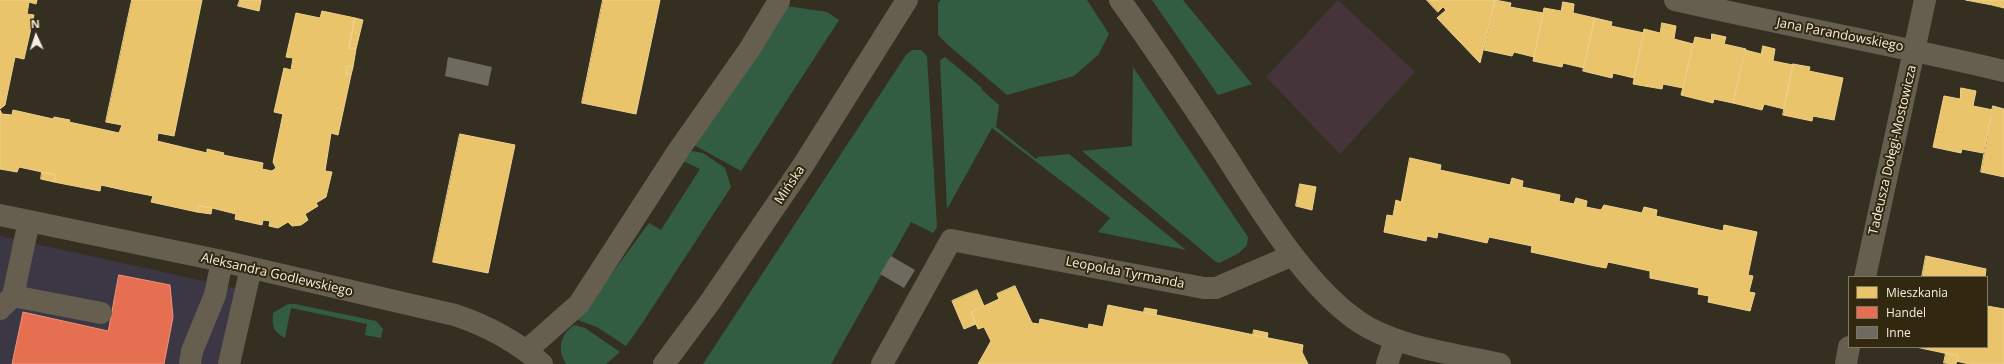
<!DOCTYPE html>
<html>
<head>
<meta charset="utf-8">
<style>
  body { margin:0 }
  #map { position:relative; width:2004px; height:364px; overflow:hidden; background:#352f22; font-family:"Open Sans",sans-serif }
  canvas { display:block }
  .legend { position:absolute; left:1848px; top:276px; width:140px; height:72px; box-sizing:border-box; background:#322810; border:1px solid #807763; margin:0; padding:5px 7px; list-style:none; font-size:12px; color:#f5eee0 }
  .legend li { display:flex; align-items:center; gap:8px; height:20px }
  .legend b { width:20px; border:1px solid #807763 }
  .north { position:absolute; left:16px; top:16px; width:40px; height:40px; -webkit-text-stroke:3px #322810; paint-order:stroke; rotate:357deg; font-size:11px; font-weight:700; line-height:16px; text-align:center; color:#f5eee0 }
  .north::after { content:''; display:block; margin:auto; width:14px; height:18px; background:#f5eee0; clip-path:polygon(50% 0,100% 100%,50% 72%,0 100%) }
</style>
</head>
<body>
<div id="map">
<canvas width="2004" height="364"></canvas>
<ul class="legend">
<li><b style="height:11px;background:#e9c46a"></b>Mieszkania</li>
<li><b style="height:11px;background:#e76f51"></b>Handel</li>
<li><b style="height:11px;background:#6f6a5f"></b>Inne</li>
</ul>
<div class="north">N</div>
</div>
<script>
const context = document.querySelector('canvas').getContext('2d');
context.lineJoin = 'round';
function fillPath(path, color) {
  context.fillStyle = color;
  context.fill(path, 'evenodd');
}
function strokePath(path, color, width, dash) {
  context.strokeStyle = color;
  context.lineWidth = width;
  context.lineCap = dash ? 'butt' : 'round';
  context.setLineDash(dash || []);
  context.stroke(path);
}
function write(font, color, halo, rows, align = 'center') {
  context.font = font + ' "Open Sans",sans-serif';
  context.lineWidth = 4;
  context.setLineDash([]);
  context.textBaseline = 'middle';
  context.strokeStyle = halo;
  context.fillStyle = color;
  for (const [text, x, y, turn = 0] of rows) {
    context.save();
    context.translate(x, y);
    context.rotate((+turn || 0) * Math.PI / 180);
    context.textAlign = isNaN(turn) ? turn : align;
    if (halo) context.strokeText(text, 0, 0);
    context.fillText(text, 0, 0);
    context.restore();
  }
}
fillPath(new Path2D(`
  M0,236L244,290L228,364H0Z`), '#3c3744');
fillPath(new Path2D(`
  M1338,0L1415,72L1340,154L1266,77Z`), '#453439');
fillPath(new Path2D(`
  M941,0H1087L1109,34L1098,55L1074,76L1007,95L947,44L938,35V3Z
  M1152,0H1183L1252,84L1218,95Z
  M786,6L827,12L839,20L741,171L694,145Z
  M912,50H921L927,56L937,227L933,233L911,222L831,364H703L906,55Z
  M945,57L982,88L981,89L999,105L996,127L1036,159L1038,157L1069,154L1186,250L1098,232L1110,218L992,128L947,209L940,60Z
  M1133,67L1248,237L1247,245L1239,253L1219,263L1215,261L1082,151L1132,146Z
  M692,151L703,153L725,168L731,187L643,322L626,346L597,327L578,320L649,223L661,230L700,169L683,161Z
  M288,304H295L376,321L383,329L381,338L365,335L367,324L291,308L285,338C273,331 272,327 273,313Z
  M574,325L585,328L620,352L606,364H566C557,350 560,335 574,325Z`), '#335d42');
const homes = new Path2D(`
  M0,0H37L36,4L29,2L27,14L34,15L24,59L15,57L5,105L0,109Z
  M132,0H202L174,136L158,133L157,141L207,153V149L224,153L223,155L263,163L262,169L272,171L276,168L273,162L283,114L274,112L284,68L291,70L293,58L286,57L296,13L320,18L322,11L355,18L349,48L356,49L353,67L347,66L346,74L351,75L338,135L331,133L325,171L332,172L326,197L316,203L318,206L305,214L308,220L301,225L292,226L288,222L278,228L269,226L270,221L263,220L262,225L235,219L236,214L212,208L199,206L197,212L151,202L153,196L128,191L101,185L100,191L54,182L56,175L19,167L17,172L0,169V110L2,114L12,115L13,110L53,119L54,117L70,120L69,122L119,133L122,125L106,122Z
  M240,0H261L259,11L238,6Z
  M603,0H660L636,114L582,103Z
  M1427,0H1495L1480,63L1437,18L1446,10L1443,7L1438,12Z
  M1495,0L1511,3L1510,7L1543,13L1534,57L1514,52L1512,56L1484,50Z
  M1966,0H2004V8L1992,5Z
  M1563,2L1574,4L1573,13L1595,18L1584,68L1563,63L1562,67L1533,61L1544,8L1561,11Z
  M355,18L363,20L356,49L349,48Z
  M1595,18L1612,22L1611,26L1644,33L1634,78L1613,73L1612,78L1583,71Z
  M1662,23L1676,26L1674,39L1693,44L1683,88L1663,84L1662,89L1633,84L1644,29L1660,33Z
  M1712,34L1726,37L1724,44L1746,49L1733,103L1714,99L1713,103L1681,95L1695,37L1711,40Z
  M1763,46L1775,49L1773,61L1793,65L1784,109L1764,104L1762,110L1733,103L1745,50L1761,54Z
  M1793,64L1810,67L1809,71L1843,78L1834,120L1813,116L1812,121L1783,115Z
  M347,66L353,67L351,75L346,74Z
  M1961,88L1976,91L1973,106L1993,110L1983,153L1962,149L1961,153L1933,147L1944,96L1960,99Z
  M1993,106L2004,109V177L1981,172Z
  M460,134L515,145L488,273L433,262Z
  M1410,158L1441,165L1440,170L1510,185L1512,178L1523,181L1522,187L1560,195L1559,201L1574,204L1576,198L1587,201L1586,207L1601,210L1604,205L1642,213L1644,207L1657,210L1656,216L1723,231L1724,225L1757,232L1748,275L1753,276L1749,292L1755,293L1750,311L1708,302L1709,296L1698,294L1699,288L1650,278V271L1608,262L1606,268L1595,266L1531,252L1532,246L1489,237L1487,243L1438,232L1437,238L1427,236L1426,241L1384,232L1387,215L1393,216L1396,200L1401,202Z
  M42,172L56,175L54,182L41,179Z
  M1300,184L1316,187L1312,210L1296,206Z
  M199,206L212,208L211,214L197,212Z
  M1926,256L1986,269L1985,277H1922Z
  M1015,286L1032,323L1039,324L1040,319L1088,329L1089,324L1103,327L1108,305L1303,345L1302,352L1308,364H978L991,341L984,327L978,329L971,312L999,299L997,294Z
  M977,290L984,306L971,312L976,324L964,329L952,301Z
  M1987,306L2004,309V364H1969L1956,361L1958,356L1916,347H1987Z
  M1145,308L1157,310L1156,315L1144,312Z
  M1254,330L1268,333L1267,338L1253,335Z
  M1946,353L1958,356L1956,364L1944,363Z`);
fillPath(homes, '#e9c46a');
strokePath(homes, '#edd18d', 1);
const shops = new Path2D(`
  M119,275L170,285L173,317L164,364H12L23,312L108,331Z`);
fillPath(shops, '#e76f51');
strokePath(shops, '#eb957c', 1);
fillPath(new Path2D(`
  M448,57L492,67L488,86L445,76Z
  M891,256L915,270L904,288L880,274Z`), '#6f6a5f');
strokePath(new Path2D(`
  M1120,0C1155,49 1189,100 1222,150C1259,207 1310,295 1369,328C1409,349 1456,354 1500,364
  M1675,0C1784,25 1895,45 2004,71
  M0,215L222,261L455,315C488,326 516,341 542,364
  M29,221L13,296L101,313
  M1865,277L1925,0
  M0,309L13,296
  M527,350L579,304L678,151L749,50L779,1
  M190,364L192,351L215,295L222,261
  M229,364L251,268
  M664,364L710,302L802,167L907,0
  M882,364L951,240L1204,288H1216L1293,255
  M1387,364L1395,340
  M1846,364L1849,347`), '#665f4f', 22);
write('13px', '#f5eee0', '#322810', [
  ["Jana Parandowskiego",1840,35,11],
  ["Tadeusza Dołęgi-Mostowicza",1893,150,-77],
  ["Mińska",790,185,-56],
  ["Leopolda Tyrmanda",1125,273,11],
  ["Aleksandra Godlewskiego",277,275,13]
]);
</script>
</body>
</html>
